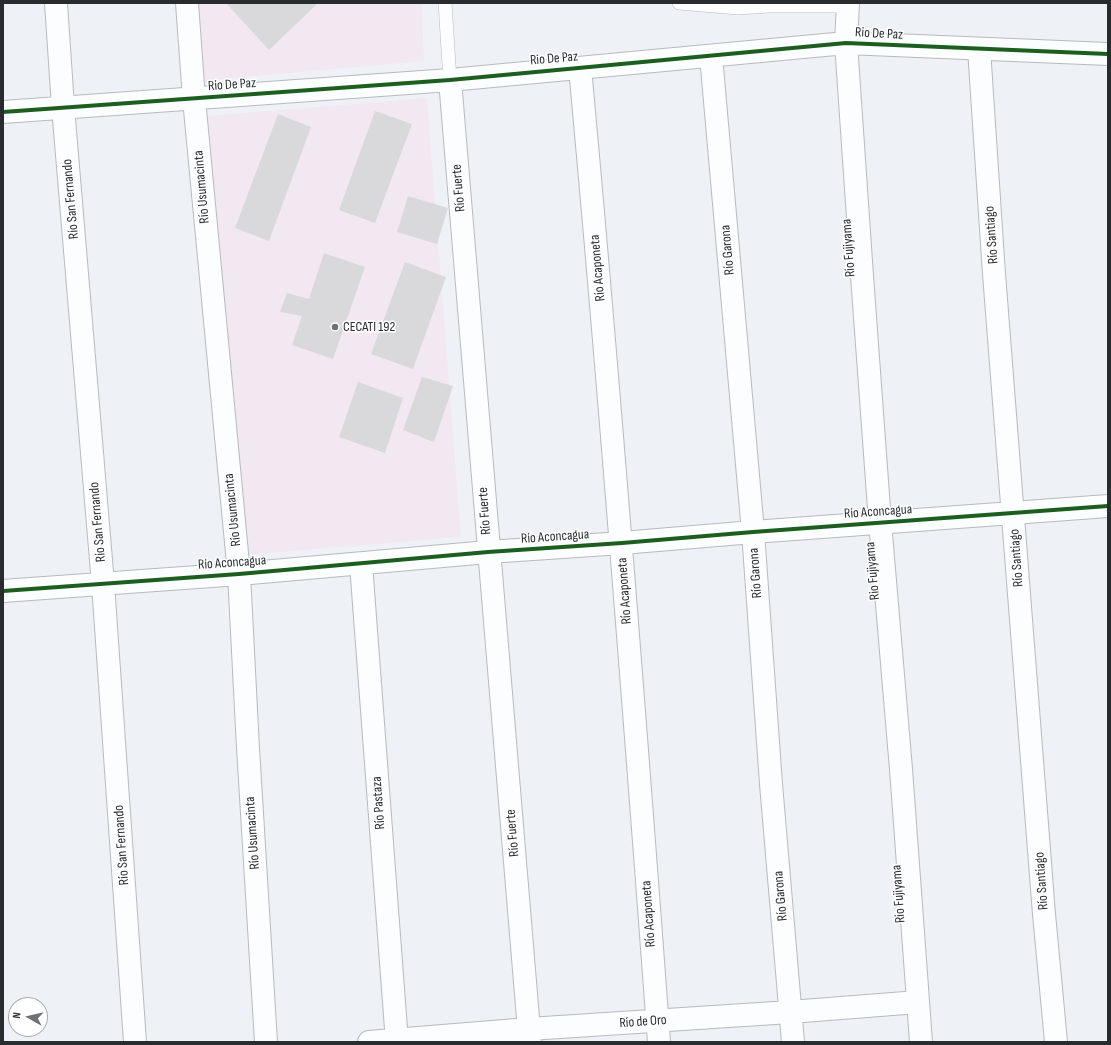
<!DOCTYPE html>
<html>
<head>
<meta charset="utf-8">
<style>
  body { margin:0 }
  #map { position:relative; width:1111px; height:1045px; overflow:hidden; background:#eef2f6; font-family:"Sofia Sans Condensed",sans-serif }
  canvas { display:block }
  .frame { position:absolute; inset:0; border:4px solid #292c2f; pointer-events:none }
  .north { position:absolute; left:8px; top:997px; width:40px; height:40px; box-sizing:border-box; background:#fff; border:1px solid #a9abac; border-radius:50%; rotate:278deg; font-size:11px; font-weight:700; line-height:16px; text-align:center; color:#292c2f }
  .north::after { content:''; display:block; margin:auto; width:14px; height:18px; background:#6e7175; clip-path:polygon(50% 0,100% 100%,50% 72%,0 100%) }
</style>
</head>
<body>
<div id="map">
<canvas width="1111" height="1045"></canvas>
<div class="frame"></div>
<div class="north">N</div>
</div>
<script>
const context = document.querySelector('canvas').getContext('2d');
context.lineJoin = 'round';
function fillPath(path, color) {
  context.fillStyle = color;
  context.fill(path, 'evenodd');
}
function strokePath(path, color, width, dash) {
  context.strokeStyle = color;
  context.lineWidth = width;
  context.lineCap = dash ? 'butt' : 'round';
  context.setLineDash(dash || []);
  context.stroke(path);
}
function write(font, color, halo, rows, align = 'center') {
  context.font = font + ' "Sofia Sans Condensed",sans-serif';
  context.lineWidth = 3;
  context.setLineDash([]);
  context.textBaseline = 'middle';
  context.strokeStyle = halo;
  context.fillStyle = color;
  for (const [text, x, y, turn = 0] of rows) {
    context.save();
    context.translate(x, y);
    context.rotate((+turn || 0) * Math.PI / 180);
    context.textAlign = isNaN(turn) ? turn : align;
    if (halo) context.strokeText(text, 0, 0);
    context.fillText(text, 0, 0);
    context.restore();
  }
}
fillPath(new Path2D(`
  M195,3H422L424,61L201,81Z
  M427,98L461,537L244,555L207,116Z`), '#f2e8f2');
fillPath(new Path2D(`
  M226,3H318L269,50Z
  M375,111L412,124L375,223L339,210Z
  M278,114L311,127L269,241L235,228Z
  M408,196L448,208L437,244L397,232Z
  M324,253L365,267L333,359L292,345L302,316L280,312L287,293L309,299Z
  M405,262L446,277L413,369L371,354Z
  M422,377L453,386L434,442L403,430Z
  M358,382L403,398L385,453L339,437Z`), '#d9d9dc');
const service = new Path2D(`
  M445,3L450,80
  M679,3L738,8L769,6H848`);
const minor = new Path2D(`
  M56,3L63,107L103,584L135,1042
  M187,3L194,99L239,574L248,748L266,1042
  M848,3L846,43L862,276L880,522L901,769L921,1042
  M979,49L994,274L1044,914L1056,1042
  M711,56L753,532L771,784L793,1042
  M580,68C610,392 635,717 659,1042
  M450,80L530,1042
  M3,112L450,80L846,43L1108,54
  M361,564L397,1042
  M3,591L239,574L488,552L622,543L753,532L1108,506
  M369,1042L529,1029L790,1012L918,1002`);
strokePath(service, '#b7babd', 14);
strokePath(minor, '#b7babd', 24);
strokePath(service, '#fcfdfe', 13);
strokePath(minor, '#fcfdfe', 22);
strokePath(new Path2D(`
  M3,112L450,80L846,43L1108,54
  M3,591L239,574L488,552L622,543L753,532L1108,506`), '#1b5e20', 4);
for (const [x, y, r, color] of [
  [335,327,4,"#6e7175"]
]) {
  const dot = new Path2D();
  dot.arc(x, y, r, 0, 2 * Math.PI);
  context.fillStyle = color;
  context.fill(dot);
  strokePath(dot, '#fff', 1.5);
}
write('14px', '#292c2f', '#fff', [
  ["Rio De Paz",879,34,3],
  ["Rio De Paz",554,59,-5],
  ["Rio De Paz",232,85,-4],
  ["Río Usumacinta",202,187,-95],
  ["Río Fuerte",459,188,-95],
  ["Río San Fernando",71,199,-95],
  ["Río Santiago",992,235,-94],
  ["Rio Fujiyama",849,248,-94],
  ["Río Garona",728,250,-95],
  ["Río Acaponeta",598,268,-95],
  ["Río Usumacinta",233,510,-96],
  ["Río Fuerte",485,511,-94],
  ["Río Aconcagua",878,512,-4],
  ["Río San Fernando",98,522,-95],
  ["Río Aconcagua",555,537,-4],
  ["Río Santiago",1017,558,-94],
  ["Río Aconcagua",232,563,-4],
  ["Rio Fujiyama",873,571,-95],
  ["Río Garona",756,573,-94],
  ["Río Acaponeta",625,591,-94],
  ["Río Pastaza",379,803,-94],
  ["Río Usumacinta",253,833,-94],
  ["Río Fuerte",513,833,-95],
  ["Río San Fernando",122,845,-94],
  ["Río Santiago",1042,881,-94],
  ["Rio Fujiyama",899,894,-94],
  ["Río Garona",781,896,-95],
  ["Río Acaponeta",649,914,-94],
  ["Río de Oro",643,1022,-4]
]);
write('14px', '#292c2f', '#fff', [
  ["CECATI 192",343,327]
], 'left');
</script>
</body>
</html>
